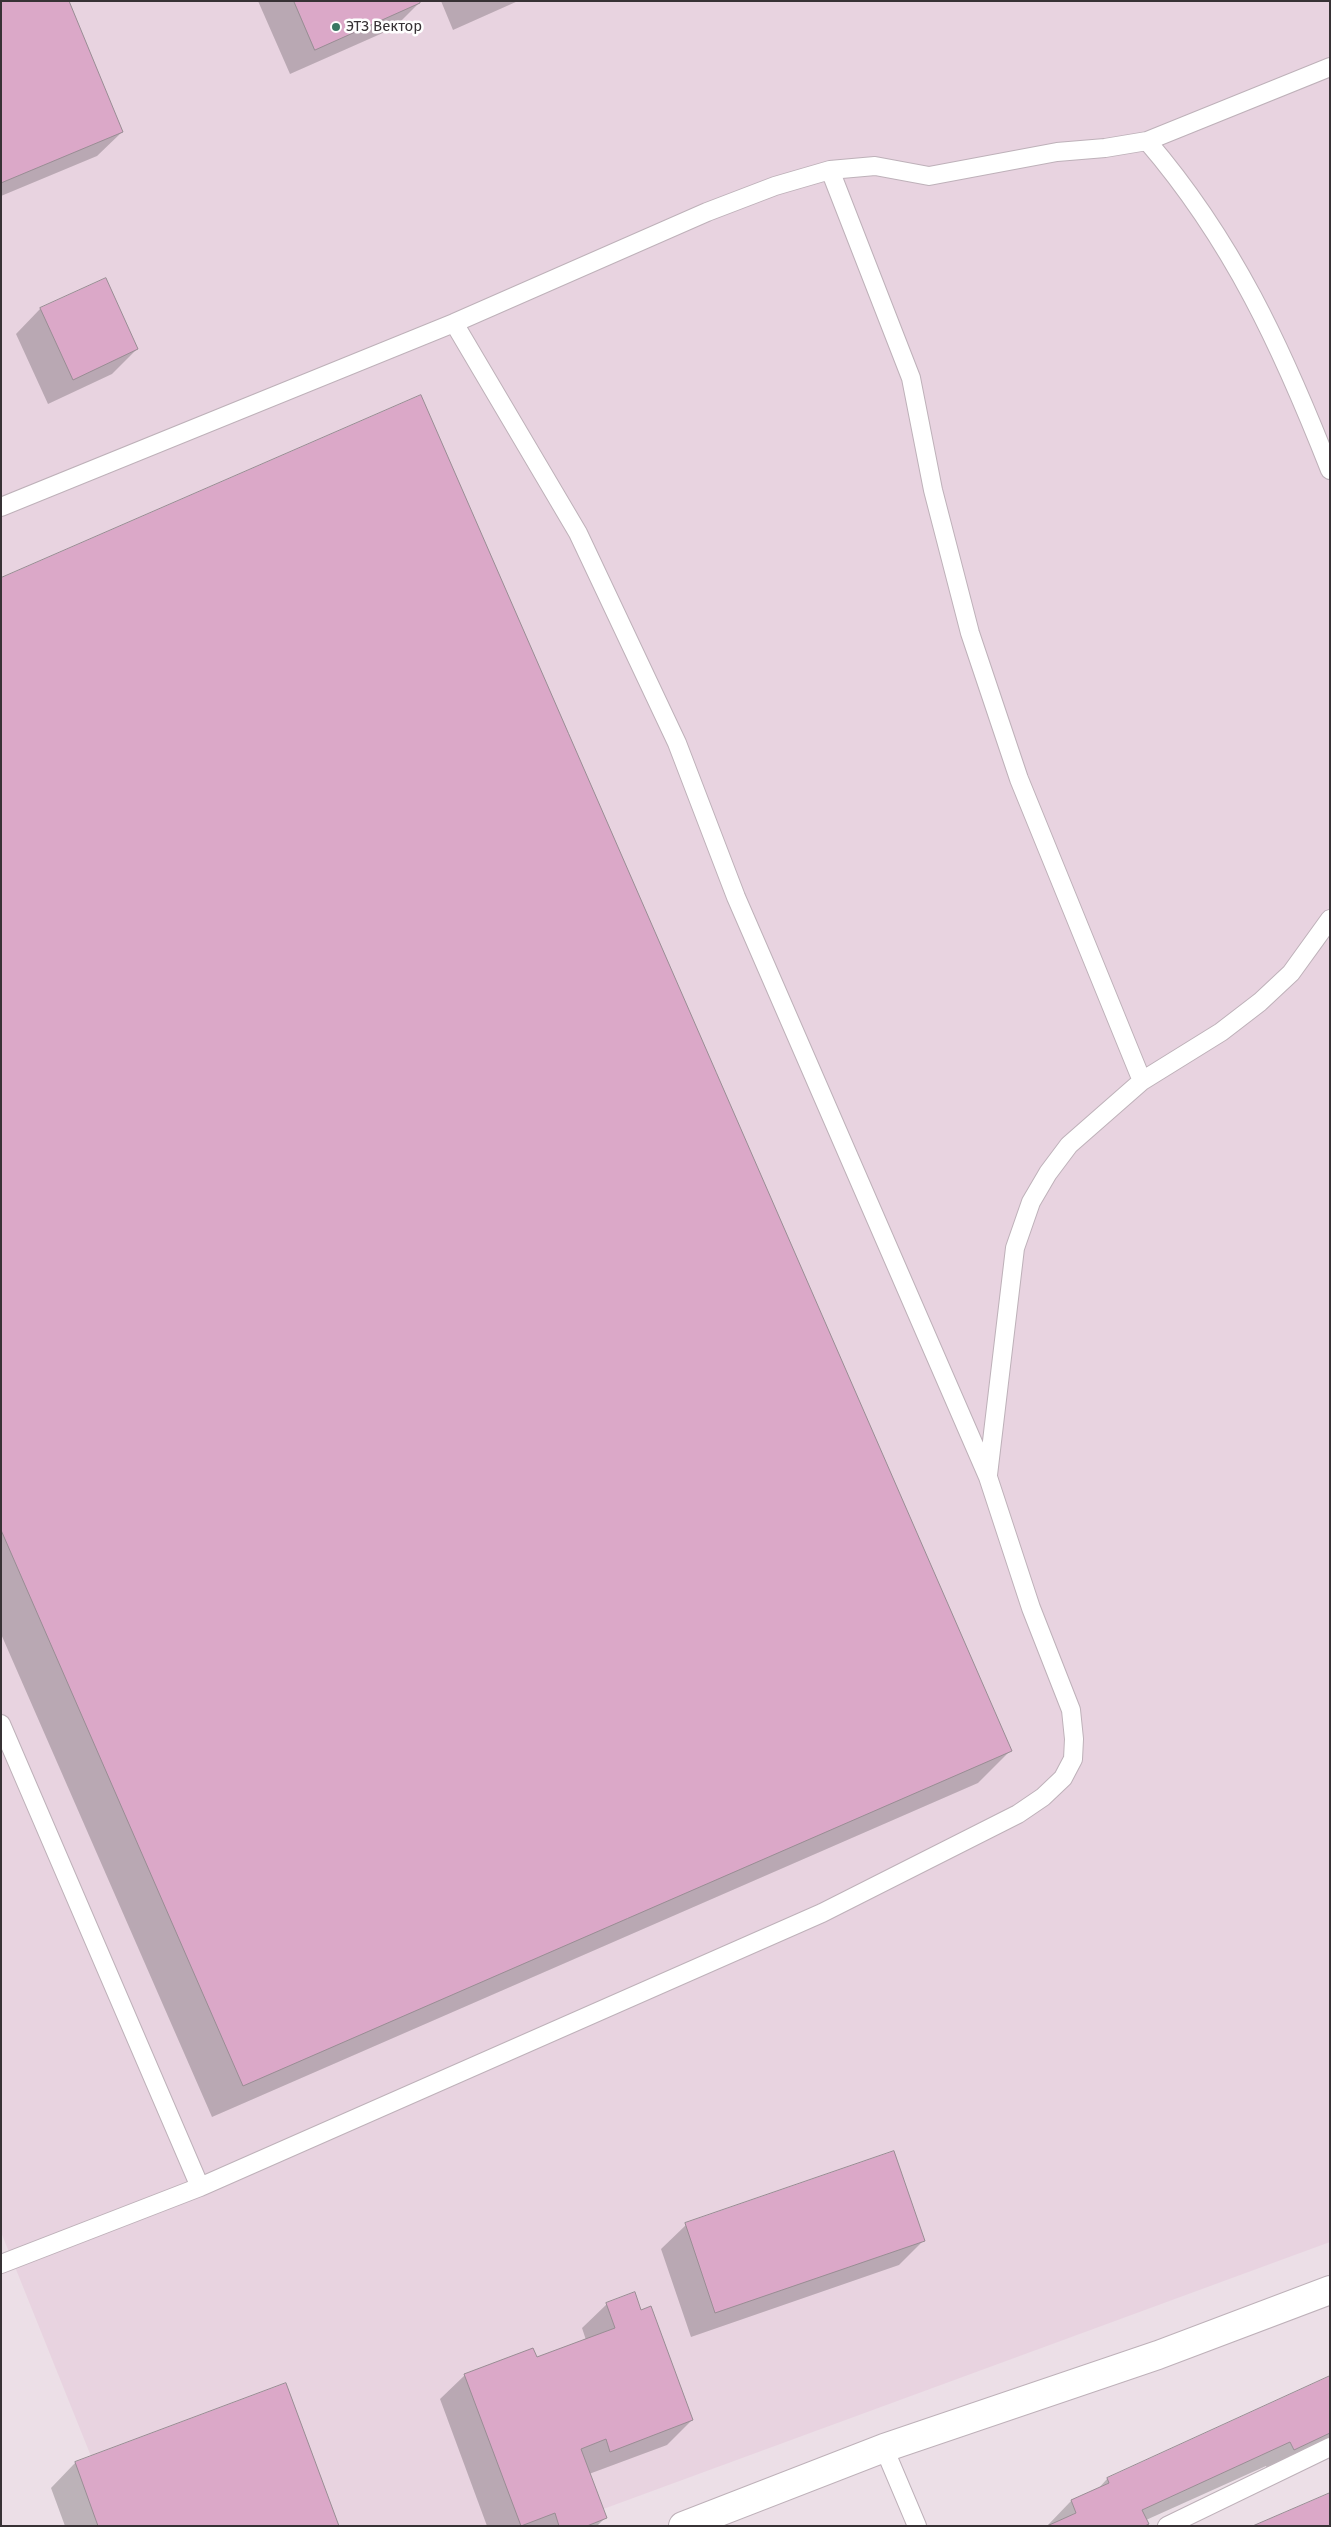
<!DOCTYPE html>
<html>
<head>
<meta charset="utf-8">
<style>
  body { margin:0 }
  #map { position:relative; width:1331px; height:2527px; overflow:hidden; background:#ecdfe7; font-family:"Fira Sans",sans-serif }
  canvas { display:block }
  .frame { position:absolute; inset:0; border:2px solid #373235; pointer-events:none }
</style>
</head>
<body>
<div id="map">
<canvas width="1331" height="2527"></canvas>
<div class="frame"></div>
</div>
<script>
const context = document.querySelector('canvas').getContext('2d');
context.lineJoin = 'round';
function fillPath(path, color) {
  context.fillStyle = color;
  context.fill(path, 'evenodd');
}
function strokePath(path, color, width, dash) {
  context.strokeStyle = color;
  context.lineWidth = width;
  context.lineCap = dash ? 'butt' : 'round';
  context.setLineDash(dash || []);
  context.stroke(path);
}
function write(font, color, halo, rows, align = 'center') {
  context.font = font + ' "Fira Sans",sans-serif';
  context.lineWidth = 5;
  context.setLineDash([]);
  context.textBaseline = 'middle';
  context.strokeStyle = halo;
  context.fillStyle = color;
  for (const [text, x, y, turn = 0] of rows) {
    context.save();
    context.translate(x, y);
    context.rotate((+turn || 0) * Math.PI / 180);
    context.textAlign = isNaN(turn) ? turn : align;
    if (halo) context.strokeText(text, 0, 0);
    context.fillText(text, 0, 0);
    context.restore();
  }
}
fillPath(new Path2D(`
  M1,1H1330V2242L557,2526H119L1,2232Z`), '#e8d3e0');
fillPath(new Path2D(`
  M1,1L122,132L97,156L1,196Z
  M258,1H418L419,3L394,28L290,74Z
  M441,1H518L453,30Z
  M40,309L137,349L112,374L48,404L16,334Z
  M1,580L1010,1751L978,1783L212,2117L1,1634Z
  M686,2225L924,2240L899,2265L691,2337L661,2249Z
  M607,2304L640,2311L692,2420L667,2445L589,2474L605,2518L597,2526H487L440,2399L465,2375L536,2359L586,2340L582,2328Z
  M1330,2377V2445L1269,2473L1266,2466L1146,2520L1145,2526H1047L1071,2501L1097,2490L1107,2479Z
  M286,2385L338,2526H65L51,2488L75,2463Z`), '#0003');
const building = new Path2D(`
  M1,1H69L123,132L1,183Z
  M294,1H420V3L315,50Z
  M106,278L138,349L73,380L40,308Z
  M421,395L1012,1751L243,2086L1,1530V578Z
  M894,2151L925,2241L715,2313L685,2223Z
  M635,2292L641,2310L651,2306L693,2420L610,2452L606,2439L581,2449L607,2518L587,2526H559L555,2513L521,2526L464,2374L533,2348L537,2357L615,2328L606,2303Z
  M1330,2376V2433L1294,2450L1290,2442L1142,2510L1149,2524L1145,2526H1047L1076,2513L1071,2500L1109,2483L1107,2478Z
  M286,2383L339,2526H98L75,2462Z
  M1330,2493V2526H1253Z`);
fillPath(building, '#dba8c8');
strokePath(building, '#998d94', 1);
const service = new Path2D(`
  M1147,141L1330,67
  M830,170L911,378L933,490L970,633L1019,779L1142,1081
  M1,507L454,323L707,212L775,186L830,170L875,166L929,176L1057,152L1105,148L1147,141C1233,241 1282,348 1330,470
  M988,1475L1015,1248L1031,1202L1048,1173L1069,1145L1142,1081L1221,1032L1260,1002L1291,973L1330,919
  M1,1724L200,2187
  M1,2264L200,2187L822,1913L1018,1814L1043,1797L1063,1778L1073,1759L1074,1739L1071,1710L1031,1608L988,1477L736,897L677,743L578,533L454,323
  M884,2448L917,2526
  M1167,2526L1330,2447`);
const tertiary = new Path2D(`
  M683,2526L884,2448L1158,2355L1330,2290`);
strokePath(service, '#beb1b9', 20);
strokePath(tertiary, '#beb1b9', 30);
strokePath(service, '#fff', 18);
strokePath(tertiary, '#fff', 28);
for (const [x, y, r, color] of [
  [336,27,5,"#397763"]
]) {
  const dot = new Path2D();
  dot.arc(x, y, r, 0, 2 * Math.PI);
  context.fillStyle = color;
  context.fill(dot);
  strokePath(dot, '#fff', 2);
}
write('15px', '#373235', '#fff', [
  ["ЭТЗ Вектор",346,27]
], 'left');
</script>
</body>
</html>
